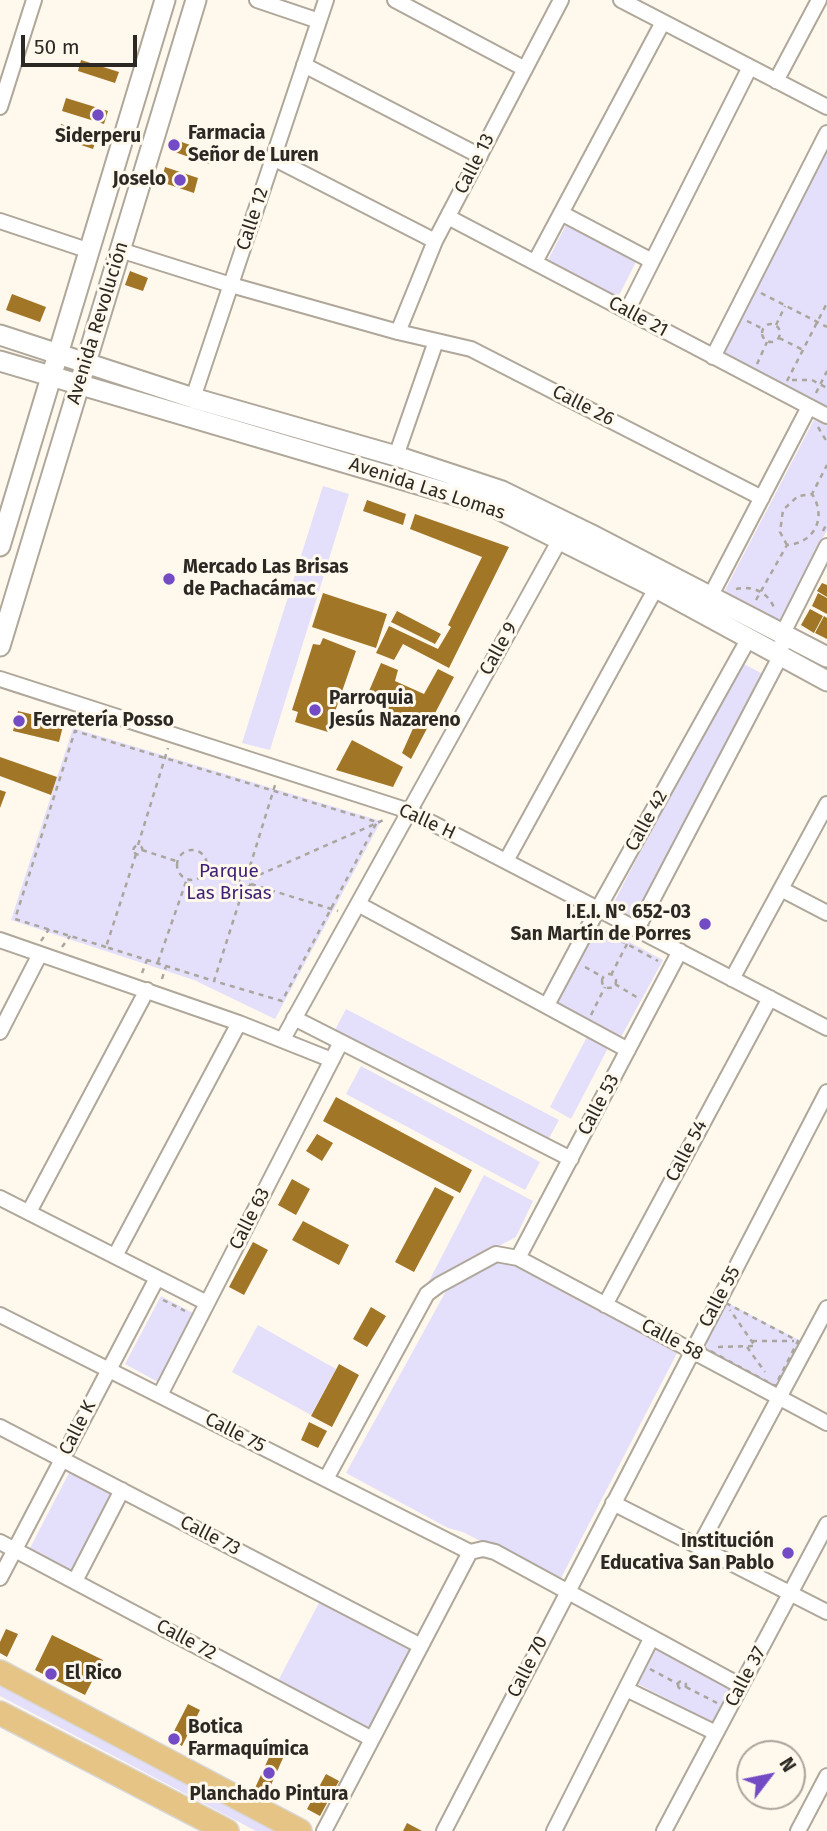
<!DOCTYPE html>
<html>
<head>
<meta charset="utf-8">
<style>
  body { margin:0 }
  #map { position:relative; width:827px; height:1831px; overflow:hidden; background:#fff8ed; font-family:"Fira Sans",sans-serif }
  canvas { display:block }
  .north { position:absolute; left:736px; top:1740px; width:70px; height:70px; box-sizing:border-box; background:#fff8ed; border:2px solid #aba59d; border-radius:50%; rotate:58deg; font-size:19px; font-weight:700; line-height:28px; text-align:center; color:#2c2924 }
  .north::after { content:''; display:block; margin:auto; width:24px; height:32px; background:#734bc4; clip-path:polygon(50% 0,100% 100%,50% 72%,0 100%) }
  .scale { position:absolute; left:21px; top:35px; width:116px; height:32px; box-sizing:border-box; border:4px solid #2c2924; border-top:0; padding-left:9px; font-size:21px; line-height:24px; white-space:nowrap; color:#2c2924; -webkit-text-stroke:5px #fff8ed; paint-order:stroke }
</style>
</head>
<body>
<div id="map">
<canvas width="827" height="1831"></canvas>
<div class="north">N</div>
<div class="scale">50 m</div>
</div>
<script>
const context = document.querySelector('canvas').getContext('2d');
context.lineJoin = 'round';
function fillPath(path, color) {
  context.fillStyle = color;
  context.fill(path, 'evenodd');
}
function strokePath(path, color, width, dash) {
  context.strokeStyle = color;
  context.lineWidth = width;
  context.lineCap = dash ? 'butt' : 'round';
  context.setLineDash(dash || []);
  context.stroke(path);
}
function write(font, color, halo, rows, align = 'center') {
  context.font = font + ' "Fira Sans",sans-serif';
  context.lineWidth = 6;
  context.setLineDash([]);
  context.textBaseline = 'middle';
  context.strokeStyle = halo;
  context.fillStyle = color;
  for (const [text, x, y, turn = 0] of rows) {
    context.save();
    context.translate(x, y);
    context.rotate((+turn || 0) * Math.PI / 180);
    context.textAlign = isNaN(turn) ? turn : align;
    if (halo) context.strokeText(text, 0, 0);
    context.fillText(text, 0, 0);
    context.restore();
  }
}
fillPath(new Path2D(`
  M827,151V407L723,352Z
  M567,223L637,260L617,299L547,262Z
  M816,416L827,422V530L778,623L723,594Z
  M323,486L349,494L270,750L242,743Z
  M740,662L765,675L637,919L612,906Z
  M73,728L381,821L275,1019L194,980L11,920Z
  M598,925L663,960L620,1039L555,1004Z
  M346,1009L559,1120L548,1140L335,1030Z
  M587,1037L608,1048L571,1119L550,1107Z
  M361,1066L540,1162L525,1190L346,1094Z
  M484,1175L533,1201L516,1237L428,1283Z
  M500,1261L509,1263L677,1353L559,1582L463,1532L448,1528L346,1473L446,1291Z
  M161,1296L193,1313L158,1382L125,1364Z
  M724,1301L801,1341L777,1389L700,1348Z
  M258,1325L336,1369L311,1415L232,1372Z
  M70,1471L120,1497L79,1574L30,1548Z
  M320,1601L411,1651L369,1729L278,1681Z
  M654,1647L731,1688L713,1723L636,1683Z
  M0,1682L284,1831H256L0,1696Z`), '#e4dffa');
fillPath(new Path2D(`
  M81,60L119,72L115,83L78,71Z
  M66,98L108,111L104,124L62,111Z
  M61,124L97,137L93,149L57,137Z
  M173,139L213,153L209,164L169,150Z
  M165,167L198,178L194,193L161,182Z
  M130,271L148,278L143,291L125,285Z
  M12,294L46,307L40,322L6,310Z
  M367,500L406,514L403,525L363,511Z
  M415,514L509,547L449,668L403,644L394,660L376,653L389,626L438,649L451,627L448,625L482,557L410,529Z
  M822,583L827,585V597L817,591Z
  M323,593L387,614L376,648L312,627Z
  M818,593L827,598V614L812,606Z
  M810,609L823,616L814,633L801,625Z
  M397,611L441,634L435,644L391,622Z
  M824,616L827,618V639L815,633Z
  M323,638L356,651L328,732L295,722L298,712L292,710L313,644L320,645Z
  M381,663L398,670L395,681L424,694L438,669L454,677L411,759L402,753L415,724L366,698Z
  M18,711L64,722L59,742L13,731Z
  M352,740L403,767L393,787L336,770Z
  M0,757L57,777L51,795L0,776Z
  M0,790L6,792L0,808Z
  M336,1097L472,1170L460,1193L323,1121Z
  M317,1134L333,1143L322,1161L306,1151Z
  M292,1179L310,1189L296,1215L278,1205Z
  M435,1187L454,1197L414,1272L395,1262Z
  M303,1221L349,1245L339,1265L292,1240Z
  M253,1242L268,1250L244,1295L229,1287Z
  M371,1307L386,1316L367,1347L353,1339Z
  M339,1364L359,1375L332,1427L311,1416Z
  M309,1422L327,1431L318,1448L301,1440Z
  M6,1629L18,1634L7,1657L0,1653V1642Z
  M52,1635L103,1660L85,1695L35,1670Z
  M188,1704L200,1710L182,1746L170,1739Z
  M271,1753L283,1758L267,1794L255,1788Z
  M326,1774L339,1781L320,1816L307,1809Z
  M407,1823L422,1831H403Z`), '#a27627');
const street = new Path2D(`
  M257,0L319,21
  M395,0L525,69
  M621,0L827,107
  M304,65L480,156
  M776,81L819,0
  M0,107L34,0
  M273,158L435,241
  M561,213L652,261
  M448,217L827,416
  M0,221L90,251
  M120,250L231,285L398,332L471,349L762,498
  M535,262L663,22
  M627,311L750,67
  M398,332L435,241L561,0
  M713,357L827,133
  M193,398L326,0
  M396,456L436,341
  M710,597L809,407
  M0,679L409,811L827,1028
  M506,861L656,588
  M781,889L827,913
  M358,904L628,1050
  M637,929L781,655L783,633L827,546
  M0,940L239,1023L332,1060
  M732,979L827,804
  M547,1005L598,909L749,638
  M294,1018L571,1159
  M0,1032L40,954
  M283,1039L563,534
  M0,1198L207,1303
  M29,1212L147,990
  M115,1256L239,1023
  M518,1258L680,951
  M605,1305L770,998
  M0,1315L470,1552
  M160,1395L341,1042
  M0,1427L421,1646
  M326,1479L427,1294L439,1285L496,1254L518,1258L827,1423
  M613,1503L827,1612
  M0,1542L372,1739
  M699,1547L827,1308
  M470,1552L483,1549L495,1552L741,1686
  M0,1578L157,1278
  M75,1581L122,1490
  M626,1689L716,1733
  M324,1831L470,1552
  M444,1831L827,1092
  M554,1831L651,1639
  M664,1831L827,1524
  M798,1831L827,1776`);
const secondary = new Path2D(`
  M0,335L193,398L396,456L502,491L590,534L827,657
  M0,361L492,506L656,588L827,681
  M0,546L165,0
  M0,646L196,0`);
const primary = new Path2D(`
  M0,1672L300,1831
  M0,1713L227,1831`);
strokePath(street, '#afa79a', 18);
strokePath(secondary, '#afa79a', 23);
strokePath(primary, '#d9d8d8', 26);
strokePath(new Path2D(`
  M761,293L827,327
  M747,321L763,329
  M762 333a9 9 0 1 1 18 0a9 9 0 1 1-18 0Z
  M776,325L785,306
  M779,338L803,350
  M757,364L767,342
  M792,380H812L827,388
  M787,381L827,303
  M816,393L827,371
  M818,427L827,442
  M823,531L827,523
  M787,545L780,532L783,510L798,496L812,494L827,465
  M736,589C754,585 769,593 775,610
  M756,600L787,545C815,543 827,517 812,494
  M138,845L168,748
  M133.5 850a4.5 4.5 0 1 1 9 0a4.5 4.5 0 1 1-9 0Z
  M142,850L176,861
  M177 865a15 15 0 1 1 30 0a15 15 0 1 1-30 0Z
  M136,854L106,947L214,981L244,887
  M206,870L239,880
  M247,876L276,782
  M239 882a6 6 0 1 1 12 0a6 6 0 1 1-12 0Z
  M250,879L386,819
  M251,884L338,911
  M603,931L658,961
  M41,941L49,929
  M62,947L70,936
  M106,947L15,919L75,731L377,822L282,1001L214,981
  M158,962L187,879
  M585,967L603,977
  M142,973L147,960
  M602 981a7 7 0 1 1 14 0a7 7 0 1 1-14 0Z
  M611,975L627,944
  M162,979L166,966
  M615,984L638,998
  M591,1015L605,987
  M163,1300L185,1311
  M726,1303L798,1341L775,1386L703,1347Z
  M752,1341H794
  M718,1347L755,1346L730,1310
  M747,1347L765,1372
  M650,1669L678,1684
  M678 1685a4 4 0 1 1 8 0a4 4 0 1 1-8 0Z
  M686,1687L717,1703`), '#aba69d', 2.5, [5, 5]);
strokePath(street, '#fff', 14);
strokePath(secondary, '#fff', 19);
strokePath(primary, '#e5c486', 23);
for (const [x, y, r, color] of [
  [98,115,7,"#734bc4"],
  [174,145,7,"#734bc4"],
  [180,180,7,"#734bc4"],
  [169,579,7,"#734bc4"],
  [315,710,7,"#734bc4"],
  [19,721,7,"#734bc4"],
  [705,924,7,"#734bc4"],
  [788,1553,7,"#734bc4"],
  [51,1674,7,"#734bc4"],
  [174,1739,7,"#734bc4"],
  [269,1773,7,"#734bc4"]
]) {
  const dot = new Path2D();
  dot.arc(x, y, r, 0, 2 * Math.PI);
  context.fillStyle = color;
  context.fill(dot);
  strokePath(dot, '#fff8ed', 2.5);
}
write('bold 19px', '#2c2924', '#fff8ed', [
  ["Farmacia",188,134],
  ["Señor de Luren",188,156],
  ["Siderperu",98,137,"center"],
  ["Joselo",166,180,"right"],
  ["Mercado Las Brisas",183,568],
  ["de Pachacámac",183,590],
  ["Parroquia",329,699],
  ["Jesús Nazareno",329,721],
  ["Ferretería Posso",33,721],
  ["I.E.I. N° 652-03",691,913,"right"],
  ["San Martín de Porres",691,935,"right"],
  ["Institución",774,1542,"right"],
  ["Educativa San Pablo",774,1564,"right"],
  ["El Rico",65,1674],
  ["Botica",188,1728],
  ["Farmaquímica",188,1750],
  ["Planchado Pintura",269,1795,"center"]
], 'left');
write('19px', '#2c2924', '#fff8ed', [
  ["Calle 13",475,164,-63],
  ["Calle 12",253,219,-72],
  ["Calle 21",638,317,28],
  ["Avenida Revolución",98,323,-73],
  ["Calle 26",583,406,27],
  ["Avenida Las Lomas",427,489,18],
  ["Calle 9",499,649,-61],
  ["Calle 42",647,821,-61],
  ["Calle H",427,822,25],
  ["Calle 53",599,1105,-62],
  ["Calle 54",687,1151,-62],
  ["Calle 63",250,1219,-63],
  ["Calle 55",720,1297,-62],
  ["Calle 58",672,1340,28],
  ["Calle K",78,1428,-63],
  ["Calle 75",235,1433,27],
  ["Calle 73",210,1536,27],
  ["Calle 72",186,1640,28],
  ["Calle 70",528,1667,-63],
  ["Calle 37",746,1677,-62]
]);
write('19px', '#3e1f75', '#fff8ed', [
  ["Parque",229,872],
  ["Las Brisas",229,894]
]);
</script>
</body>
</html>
